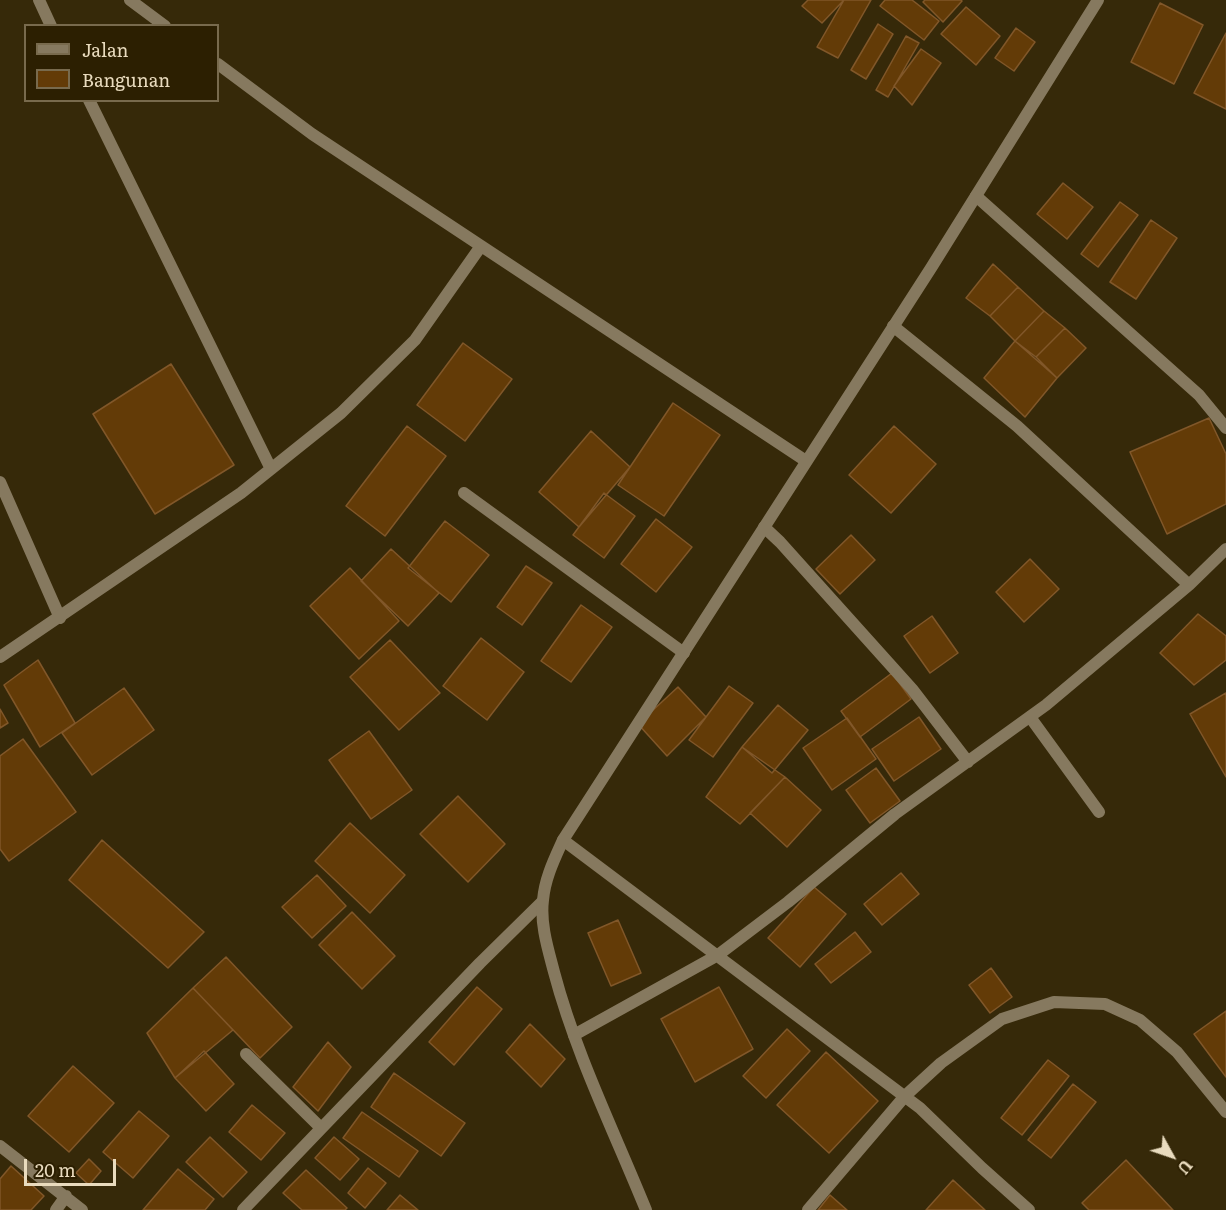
<!DOCTYPE html>
<html>
<head>
<meta charset="utf-8">
<style>
  body { margin:0 }
  #map { position:relative; width:1226px; height:1210px; overflow:hidden; background:#362909; font-family:Literata,serif }
  canvas { display:block }
  .legend { position:absolute; left:24px; top:24px; width:195px; height:78px; box-sizing:border-box; background:#2c1f01; border:2px solid #786a4d; margin:0; padding:8px 10px; list-style:none; font-size:18px; color:#e9dbbe }
  .legend li { display:flex; align-items:center; gap:12px; height:30px }
  .legend b { width:30px; border:2px solid #786a4d }
  .north { position:absolute; left:1142px; top:1126px; width:60px; height:60px; -webkit-text-stroke:4px #2c1f01; paint-order:stroke; rotate:130deg; font-size:16px; font-weight:700; line-height:24px; text-align:center; color:#e9dbbe }
  .north::after { content:''; display:block; margin:auto; width:21px; height:27px; background:#e9dbbe; clip-path:polygon(50% 0,100% 100%,50% 72%,0 100%) }
  .scale { position:absolute; left:24px; top:1159px; width:92px; height:27px; box-sizing:border-box; border:3px solid #e9dbbe; border-top:0; padding-left:8px; font-size:18px; line-height:21px; white-space:nowrap; color:#e9dbbe; -webkit-text-stroke:4px #2c1f01; paint-order:stroke }
</style>
</head>
<body>
<div id="map">
<canvas width="1226" height="1210"></canvas>
<ul class="legend">
<li><b style="height:8px;background:#86795f"></b>Jalan</li>
<li><b style="height:16px;background:#633b07"></b>Bangunan</li>
</ul>
<div class="north">U</div>
<div class="scale">20 m</div>
</div>
<script>
const context = document.querySelector('canvas').getContext('2d');
context.lineJoin = 'round';
function fillPath(path, color) {
  context.fillStyle = color;
  context.fill(path, 'evenodd');
}
function strokePath(path, color, width, dash) {
  context.strokeStyle = color;
  context.lineWidth = width;
  context.lineCap = dash ? 'butt' : 'round';
  context.setLineDash(dash || []);
  context.stroke(path);
}
const building = new Path2D(`
  M808,0H842L843,1L822,23L802,6Z
  M844,0H871L838,58L817,47Z
  M885,0H912L939,21L924,40L880,6Z
  M925,0H961L962,1L943,22L923,2Z
  M1160,3L1203,25L1174,84L1131,62Z
  M966,7L1000,36L976,65L941,34Z
  M878,24L893,34L866,79L851,70Z
  M1016,28L1035,42L1014,71L995,58Z
  M1226,33V109L1194,93Z
  M906,36L919,43L888,97L876,90Z
  M921,49L941,63L912,105L894,86Z
  M1063,183L1093,207L1067,239L1037,214Z
  M1120,202L1138,215L1098,267L1081,254Z
  M1151,220L1177,238L1136,299L1110,282Z
  M993,264L1018,287L990,316L966,298Z
  M1018,287L1044,311L1015,341L990,316Z
  M1044,311L1065,328L1036,357L1015,341Z
  M1065,328L1086,348L1057,378L1036,357Z
  M1015,341L1057,378L1025,417L984,378Z
  M463,343L512,379L465,441L417,405Z
  M171,364L234,465L155,514L93,414Z
  M673,403L720,435L664,516L618,485Z
  M1209,418L1226,454V504L1167,534L1130,452Z
  M407,426L446,456L385,536L346,506Z
  M894,426L936,464L891,513L849,475Z
  M591,431L630,467L579,527L539,492Z
  M604,493L635,516L604,558L573,535Z
  M656,519L692,547L656,592L621,564Z
  M445,521L489,555L451,602L408,568Z
  M851,535L875,560L840,594L816,569Z
  M391,549L439,593L408,626L361,581Z
  M1030,559L1059,589L1024,622L996,592Z
  M526,566L552,583L522,625L497,607Z
  M350,568L399,621L359,659L310,606Z
  M581,605L612,627L571,682L541,661Z
  M1198,614L1226,636V660L1194,685L1160,653Z
  M932,616L958,653L930,673L904,636Z
  M481,638L524,672L487,720L443,686Z
  M390,640L440,693L399,730L350,677Z
  M38,660L75,723L40,747L4,685Z
  M892,673L911,699L860,737L841,711Z
  M729,686L753,703L713,757L689,740Z
  M678,687L706,717L667,756L638,724Z
  M124,688L154,730L92,775L62,733Z
  M1226,693V777L1190,714Z
  M778,705L808,730L772,773L742,747Z
  M0,709L8,723L0,728Z
  M919,717L941,749L894,781L872,749Z
  M847,718L876,759L832,790L803,748Z
  M369,731L412,790L371,819L329,760Z
  M23,739L76,812L9,861L0,849V756Z
  M742,747L785,777L740,824L706,797Z
  M876,768L900,801L870,823L846,790Z
  M785,777L821,810L787,847L750,813Z
  M458,796L505,844L468,882L420,834Z
  M350,823L405,875L370,913L315,861Z
  M102,840L204,932L168,968L69,880Z
  M901,873L919,894L882,925L864,904Z
  M317,875L346,906L312,938L282,907Z
  M814,887L846,914L800,967L768,938Z
  M352,912L395,956L362,989L319,945Z
  M618,920L641,973L611,986L588,933Z
  M855,932L871,952L831,983L815,964Z
  M226,957L292,1027L260,1058L193,988Z
  M991,968L1012,997L990,1013L969,985Z
  M477,987L502,1009L454,1065L429,1042Z
  M719,987L753,1049L695,1082L661,1019Z
  M193,988L233,1030L175,1078L147,1033Z
  M1226,1011V1077L1194,1034Z
  M530,1024L565,1059L541,1087L506,1052Z
  M787,1029L810,1051L766,1098L743,1076Z
  M328,1042L351,1067L318,1111L293,1087Z
  M204,1051L234,1084L206,1111L175,1078Z
  M826,1052L878,1101L829,1153L777,1105Z
  M1048,1060L1069,1076L1022,1135L1001,1118Z
  M73,1066L114,1103L69,1152L28,1116Z
  M394,1073L465,1123L441,1156L371,1107Z
  M1073,1084L1096,1102L1051,1158L1028,1140Z
  M252,1105L285,1133L261,1160L229,1132Z
  M139,1111L169,1136L133,1178L103,1152Z
  M362,1112L418,1151L399,1177L343,1138Z
  M210,1137L247,1172L223,1197L186,1162Z
  M334,1137L359,1159L340,1180L315,1158Z
  M89,1159L101,1171L89,1185L76,1173Z
  M1126,1160L1173,1210H1089L1082,1203Z
  M11,1166L44,1196L31,1210H0V1179Z
  M368,1168L386,1183L365,1208L348,1193Z
  M178,1169L214,1199L205,1210H143Z
  M306,1170L347,1208L345,1210H302L283,1193Z
  M953,1180L985,1210H926Z
  M400,1195L418,1210H387Z
  M830,1195L847,1210H818Z`);
fillPath(building, '#633b07');
strokePath(building, '#815729', 1.5);
strokePath(new Path2D(`
  M0,482L60,618
  M1030,717L1099,812`), '#86795f', 12);
strokePath(new Path2D(`
  M39,0L51,26
  M130,0L165,26
  M218,64L312,134L806,461
  M89,100L271,469
  M976,196L1199,395L1226,428
  M893,326L1017,426L1189,585
  M464,493L684,653
  M764,527L780,542L912,689L968,762
  M0,657L241,493L341,413L415,340L481,246
  M563,840L920,1108L982,1168L1029,1210
  M574,1035L718,955L788,902L895,814L1046,705L1189,585L1226,549
  M246,1054L321,1128
  M0,1146L82,1210
  M56,1210L66,1196
  M243,1210L480,963L542,902
  M808,1210L905,1096L941,1063L1002,1019L1054,1002L1105,1004L1140,1020L1177,1052L1226,1112`), '#86795f', 12);
strokePath(new Path2D(`
  M646,1210C614,1131 576,1055 554,972C548,949 540,924 543,900C545,878 554,860 563,840L931,268L1098,0`), '#86795f', 12);
</script>
</body>
</html>
